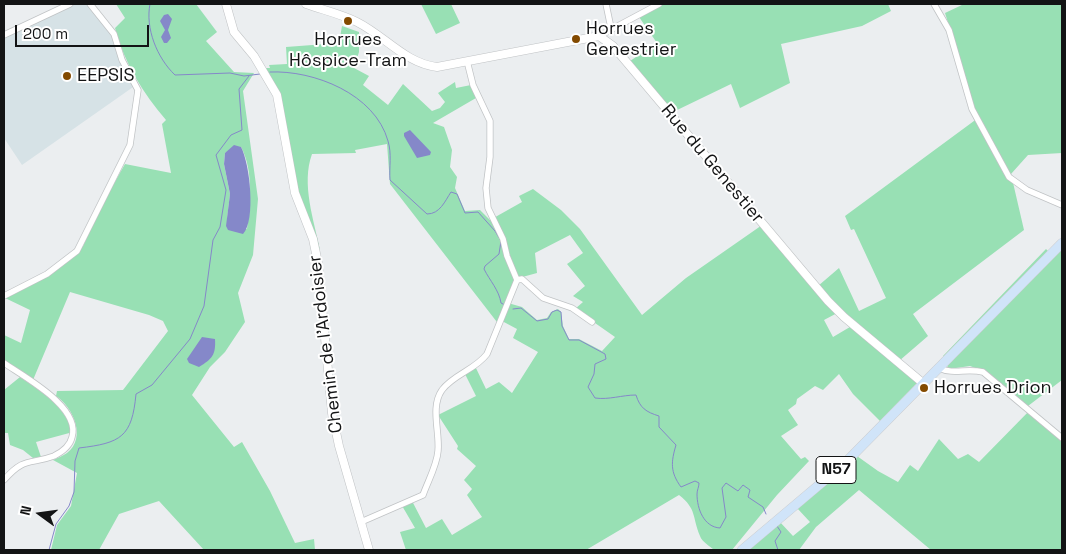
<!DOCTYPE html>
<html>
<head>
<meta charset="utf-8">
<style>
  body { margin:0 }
  #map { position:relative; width:1066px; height:554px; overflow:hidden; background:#ebeef0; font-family:"Space Grotesk",sans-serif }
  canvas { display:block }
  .frame { position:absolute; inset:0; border:5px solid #131415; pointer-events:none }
  .north { position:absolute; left:15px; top:489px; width:50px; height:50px; -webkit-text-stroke:4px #fff; paint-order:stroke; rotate:284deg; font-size:14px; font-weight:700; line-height:20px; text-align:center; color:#131415 }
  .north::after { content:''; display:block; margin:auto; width:18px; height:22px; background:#131415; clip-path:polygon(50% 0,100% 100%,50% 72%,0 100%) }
  .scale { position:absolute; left:15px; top:25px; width:134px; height:22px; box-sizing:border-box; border:2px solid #131415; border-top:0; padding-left:6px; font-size:15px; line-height:18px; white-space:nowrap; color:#131415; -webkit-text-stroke:4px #fff; paint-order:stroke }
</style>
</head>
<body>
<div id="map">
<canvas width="1066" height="554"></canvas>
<div class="frame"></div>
<div class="north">N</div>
<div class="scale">200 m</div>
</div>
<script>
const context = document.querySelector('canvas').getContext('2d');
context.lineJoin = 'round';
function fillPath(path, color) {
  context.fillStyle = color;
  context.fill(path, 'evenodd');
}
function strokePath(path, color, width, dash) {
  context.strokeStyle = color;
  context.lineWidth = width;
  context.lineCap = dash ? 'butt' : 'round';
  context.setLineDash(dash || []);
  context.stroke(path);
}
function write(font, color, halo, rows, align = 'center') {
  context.font = font + ' "Space Grotesk",sans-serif';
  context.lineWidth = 4;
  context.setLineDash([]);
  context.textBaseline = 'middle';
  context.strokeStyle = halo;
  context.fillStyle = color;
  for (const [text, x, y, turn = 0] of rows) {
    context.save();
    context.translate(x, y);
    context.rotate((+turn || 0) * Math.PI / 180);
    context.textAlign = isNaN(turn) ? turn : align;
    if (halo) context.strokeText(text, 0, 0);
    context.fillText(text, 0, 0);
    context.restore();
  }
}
fillPath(new Path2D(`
  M74,4H87L112,31L136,85L22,165L4,138V37Z`), '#d6e2e6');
fillPath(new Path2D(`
  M116,4H196L217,32L206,41L234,72L254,73L243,91L258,199L253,255L238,293L245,322L225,352L210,367L192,395L234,447L242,442L270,491L295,543L314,539L315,550H204L159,501L119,514L99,550H51L57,525L71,506L77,473L53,460C57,458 63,456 67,453C87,438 73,407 56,396L57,391L123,390L168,331L163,321L149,315L70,292L33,380L4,361V335L21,343L30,310L5,298L76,254L83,246L103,203L125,164L171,173L162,124L166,120C143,93 124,63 115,28L125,18ZM241,147C254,171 250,204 247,229L227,219L230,194L224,164L225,153Z
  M421,4H451L460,23L436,34Z
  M658,4H888L891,11L862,26L781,44L790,83L740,108L731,84L673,112L630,61L657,43L639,17Z
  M964,4H1062V153L1028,155L1011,174L1024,230L913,314L928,336L899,361L922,378L880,421L853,394L839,374L823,390L815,386L797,399L796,404L788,410L798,425L781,436L801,459L805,457L809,461L777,495L732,550H714C710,546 702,542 700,536C692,517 697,509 679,495L586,550H406L400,532L415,528L401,504L411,499L426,528L442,519L452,535L482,517L467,495L472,489L464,480L476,466L457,449L458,446L438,415L476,396L464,372L475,366L486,389L499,382L512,393L538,352L513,338L517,329L502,321L500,326L390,184L387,144L355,150L356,153L312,154C301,184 314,220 320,250L302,205L266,68H270L269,65L287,64L286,47L339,43L342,26L359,32V52L354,68L369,76L363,85L388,105L403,84L432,111L440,108L445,102L438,93L455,82L456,88L471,85L476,98L433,123L444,127L452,150L450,167L457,177L455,188L465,211L480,210L490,220L522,202L519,196L533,189L561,210L580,229L642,315L686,278L765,223L818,286L839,268L859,311L886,298L854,229L851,230L845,216L978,118L945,13ZM570,235L583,253L567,264L585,286L573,296L583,302L575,309L615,337L602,351L579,339H569L563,326L561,312L558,309L551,312L547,318L537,320L522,307L508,303L515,279L537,273L535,253ZM841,311L855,324L833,337L824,320Z
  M1062,246V380L1028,406L984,371L970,366L949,369L946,364Z
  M1046,249L1049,252L944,357L943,356Z
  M20,377C42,392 64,405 73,432L36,442L41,457L33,458L23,450L10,445L8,433H4V390Z
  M1031,409L1062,435V550H931L859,490L816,527L799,550H747L779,521L793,536L810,522L797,508L857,456L878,471L898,482L910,465L918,471L939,439L958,459L968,454L979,462Z`), '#98e0b4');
fillPath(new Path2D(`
  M168,14L172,19L168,30L171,38L167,43H164L161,37L165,30L160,21L164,15Z
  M410,130L431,152L430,155L417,158L404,136V133Z
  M234,145L241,147C250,164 256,220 243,234L228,230L226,226L230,194L224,164L225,153Z
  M202,337L215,339C216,355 212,359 199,367L189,363L187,359Z`), '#8588c9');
strokePath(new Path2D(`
  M150,4C145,28 157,58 175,75L230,73L244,76L260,74
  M270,72C314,70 375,94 388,141C392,154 389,167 390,180L427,214C440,214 445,201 451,192L457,194L465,213L478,212L495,231L501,241L499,254L485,266L484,269C490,281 499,290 501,303L505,305
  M513,309L521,308L537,321L548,319L552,312L557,310L561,312L562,326L569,340H579L605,354L606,359L595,364L594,374L588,387L595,398C609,400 622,395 636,395C640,408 646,412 659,416V427L676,445C671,462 670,472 681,487L695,481L699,483C699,487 697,490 697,494C697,509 704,527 720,528L726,517L722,488L726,483L738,491L743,485L750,490L748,497L763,507L766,514
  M777,526L781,532L775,541L778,550
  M49,550L56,524L69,506L74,492L75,461L79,448C121,443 132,437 136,394L152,385L190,339L204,306L213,240L220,227L226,190L216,155L231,135L242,130L239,89L249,76`), '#8588c9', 1);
const street = new Path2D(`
  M606,4L611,28
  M934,4L949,30L972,109L1009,177L1027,190L1062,205
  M4,35L70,4
  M599,36L659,4
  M517,280L522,279L543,298L572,308L592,322
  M4,296L47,274L77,251L130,145L138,90L122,60L114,34L90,4
  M4,363C24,377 81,407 72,437C70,446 62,452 54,456C30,465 25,456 4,480
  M939,368C954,375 966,368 983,372L1062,438
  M361,522L423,495C428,481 437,465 438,451C440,432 430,407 442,390C454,374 475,370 487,354L517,280L507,256L503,239L488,208L486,188L490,157V121L473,85L467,61`);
const secondary = new Path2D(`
  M226,4L234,32L254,56L277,95L295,193L313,239L318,263L332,413L339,446L369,550
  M306,4C323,10 341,14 357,22C385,36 405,63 437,67L599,36L613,46L828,301L844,317L924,384`);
const primary = new Path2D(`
  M742,550L845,463L1062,243`);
strokePath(street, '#c0c3c5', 7);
strokePath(secondary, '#c0c3c5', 9);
strokePath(primary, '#cbcbcc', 10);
strokePath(street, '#fff', 5.5);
strokePath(secondary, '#fff', 8);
strokePath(primary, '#d0e4f9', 9);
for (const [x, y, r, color] of [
  [348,21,5,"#834a00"],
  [576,39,5,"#834a00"],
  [67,76,5,"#834a00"],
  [924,388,5,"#834a00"]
]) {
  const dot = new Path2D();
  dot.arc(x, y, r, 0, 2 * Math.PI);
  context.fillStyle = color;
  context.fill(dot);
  strokePath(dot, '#fff', 2);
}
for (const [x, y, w] of [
  [836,470,40]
]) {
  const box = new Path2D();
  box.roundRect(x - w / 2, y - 13.5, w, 27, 4);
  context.fillStyle = '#fff';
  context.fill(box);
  strokePath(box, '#131415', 1);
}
write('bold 16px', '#131415', null, [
  ["N57",836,470]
]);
write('18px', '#131415', '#fff', [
  ["Horrues",586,29],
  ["Genestrier",586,50],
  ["Horrues",348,40,"center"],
  ["Hôspice-Tram",348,61,"center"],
  ["EEPSIS",77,76],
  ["Horrues Drion",934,388]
], 'left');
write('18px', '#131415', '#fff', [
  ["Rue du Genestier",712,164,50],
  ["Chemin de l'Ardoisier",326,344,-97]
]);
</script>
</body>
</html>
